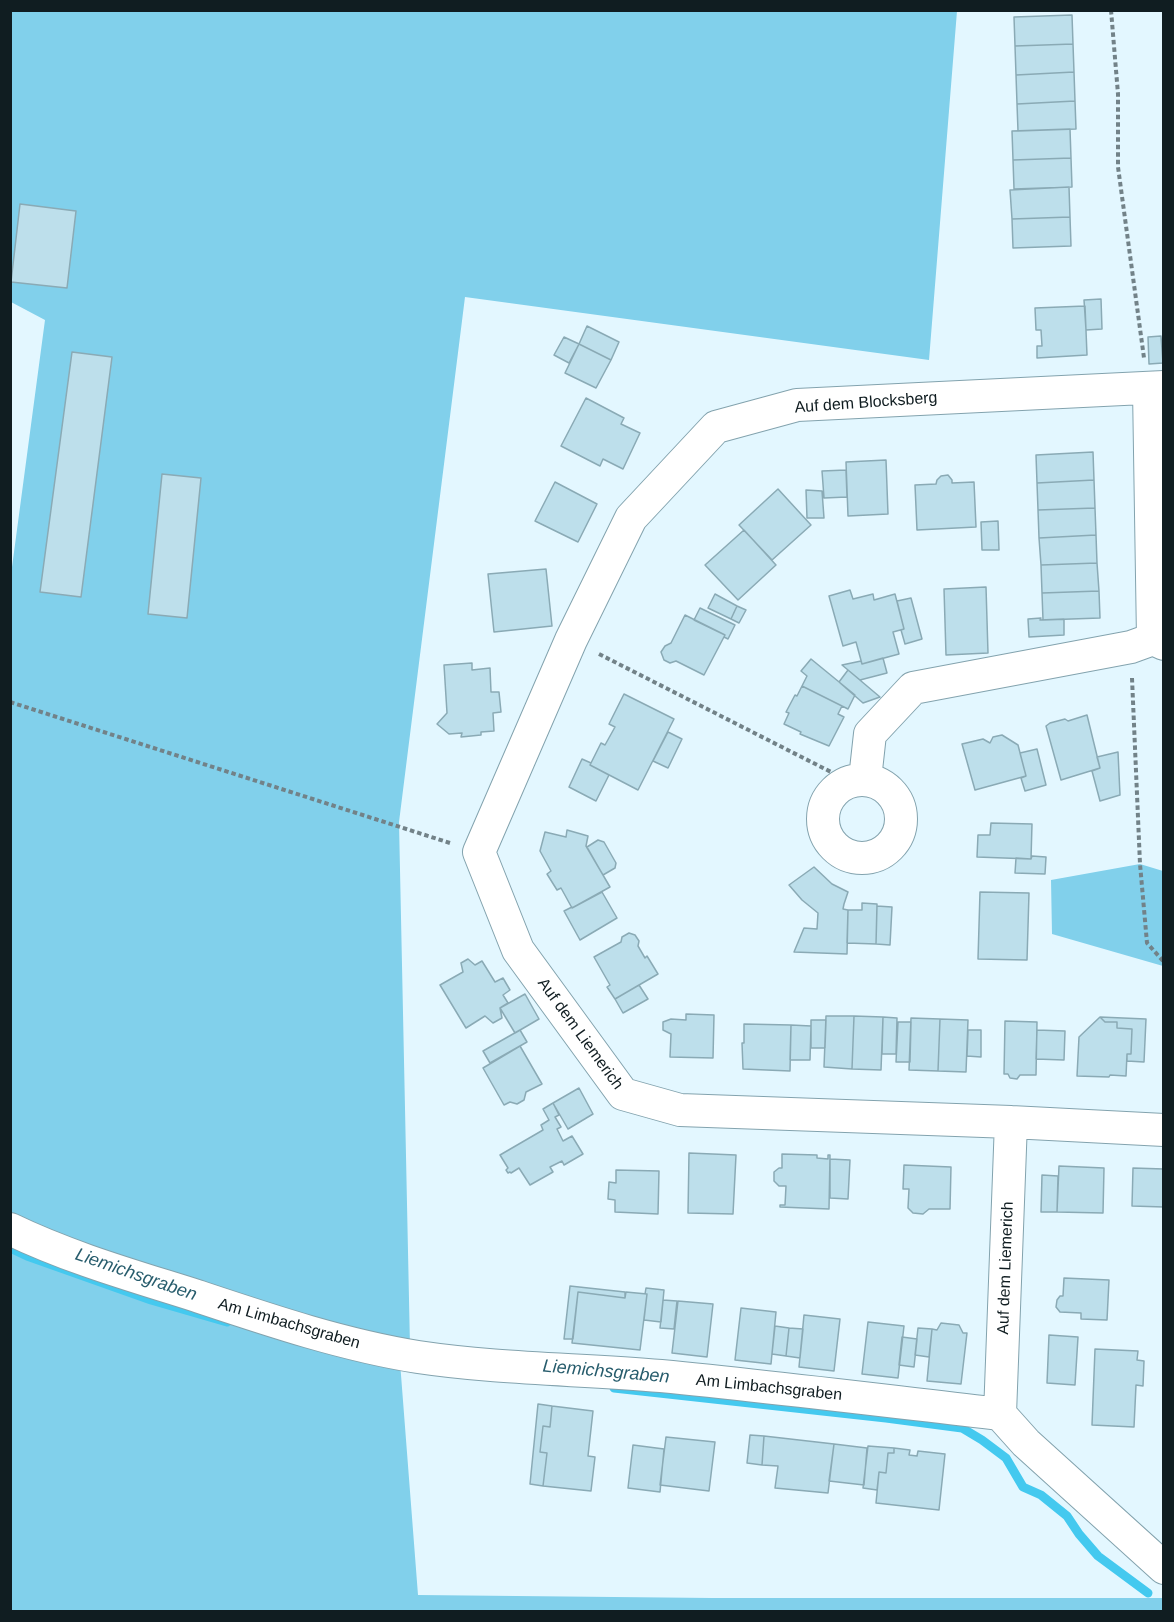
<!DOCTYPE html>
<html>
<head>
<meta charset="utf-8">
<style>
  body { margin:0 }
  #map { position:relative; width:1174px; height:1622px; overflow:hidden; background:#e3f7ff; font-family:Helvetica,sans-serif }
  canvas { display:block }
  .frame { position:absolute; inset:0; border:12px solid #101d21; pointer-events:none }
</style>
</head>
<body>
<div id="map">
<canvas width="1174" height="1622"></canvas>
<div class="frame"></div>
</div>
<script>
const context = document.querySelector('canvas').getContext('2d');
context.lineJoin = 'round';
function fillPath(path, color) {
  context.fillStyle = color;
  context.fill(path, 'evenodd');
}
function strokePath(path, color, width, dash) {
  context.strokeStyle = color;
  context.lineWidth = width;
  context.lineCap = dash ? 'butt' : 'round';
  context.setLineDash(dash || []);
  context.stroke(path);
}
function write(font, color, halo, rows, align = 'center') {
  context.font = font + ' Helvetica,sans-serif';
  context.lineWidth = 4.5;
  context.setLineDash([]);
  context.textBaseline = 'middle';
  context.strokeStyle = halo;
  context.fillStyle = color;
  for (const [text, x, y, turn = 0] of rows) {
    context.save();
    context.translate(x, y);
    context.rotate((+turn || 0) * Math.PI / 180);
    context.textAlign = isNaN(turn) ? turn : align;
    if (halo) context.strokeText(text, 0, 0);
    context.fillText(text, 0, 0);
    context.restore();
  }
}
fillPath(new Path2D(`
  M11,11H957L929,360L465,297L399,822L410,1347L400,1362L418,1595L712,1598H1163V1611L11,1612L10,582L45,320L11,302Z
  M1140,864L1163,871V966L1052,934L1051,880Z`), '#81d0eb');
strokePath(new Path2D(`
  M10,1248L27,1256L151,1300L227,1322
  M614,1388L886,1418L962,1428L982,1440L1006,1458L1023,1487L1041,1495L1067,1516L1079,1534L1098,1556L1148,1593`), '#44c9ef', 9);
const building = new Path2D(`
  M1072,15L1073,44L1015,46L1014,17Z
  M1073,44L1074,72L1016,75L1015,46Z
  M1074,72L1075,101L1017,104L1016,75Z
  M1075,101L1076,129L1018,131L1017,104Z
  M1070,129L1071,158L1013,160L1012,131Z
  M1071,158L1072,187L1014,189L1013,160Z
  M1069,187L1070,217L1012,219L1010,190Z
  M20,204L76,211L67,288L11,282Z
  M1070,217L1071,246L1013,248L1012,219Z
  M1101,299L1102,329L1086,330L1084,300Z
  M1085,306L1087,355L1037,358V346H1042L1041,330H1036L1035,308Z
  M587,326L619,342L611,360L579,344Z
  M1161,336L1163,363L1149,364L1148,337Z
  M564,337L579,344L569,363L554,355Z
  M579,344L611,360L596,388L565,373Z
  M72,352L112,357L81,597L40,592Z
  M586,398L624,418L621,424L640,433L623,469L603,459L600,466L561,446Z
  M1093,452L1094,480L1037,483L1036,455Z
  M886,460L888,514L848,516L846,462Z
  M846,470L847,497L824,498L822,471Z
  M162,474L201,478L187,618L148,614Z
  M948,475L952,480V483L974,482L976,527L917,530L915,485L936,484L937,480L941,476Z
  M1094,480L1095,508L1038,510L1037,483Z
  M555,482L597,504L578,542L535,521Z
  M778,489L811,525L772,560L739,525Z
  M806,490L822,491L824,518H807Z
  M1095,508L1096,535L1039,538L1038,510Z
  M998,521L999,550H982L981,522Z
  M744,530L776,565L738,600L705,565Z
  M1096,535L1097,563L1041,565L1039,538Z
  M1097,563L1099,591L1042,593L1041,565Z
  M546,569L552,626L494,632L488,574Z
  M986,587L988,653L946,655L944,589Z
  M850,590L853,599L873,594L874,600L895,594L904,629L893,632L899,654L862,664L856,642L843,646L829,596Z
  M1099,591L1100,618L1043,620L1042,593Z
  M715,594L737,606L731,619L708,608Z
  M911,598L922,639L905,644L901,630L904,629L897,601Z
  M737,606L746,610L739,623L731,619Z
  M700,608L735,625L728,639L724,637L725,635L694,620Z
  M685,615L725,635L704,675L676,661L670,663L664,660L661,652L665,646L671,643Z
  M1041,618L1040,620L1064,619V635L1029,637L1028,619Z
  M883,658L887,673L860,680L842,665L861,661L862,664Z
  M811,659L855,695L848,709L802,686L807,676L801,671Z
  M472,663V670L490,668L491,692H499L501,712L493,713L494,731L481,732V735L461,737L462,733L449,734L437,724L447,713L444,665Z
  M848,670L880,697L863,703L839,682Z
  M802,686L842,706L838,714L844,717L829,746L800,734L801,732L784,724L789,713L786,712L795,695L797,696Z
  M624,694L674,719L638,790L590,765L601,743L605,745L615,727L609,724Z
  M1087,715L1100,768L1061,780L1046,726L1050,723L1065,719L1068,721Z
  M668,732L682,739L668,768L653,761Z
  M1002,735L1018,745L1026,776L975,790L962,744L983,739L990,743L993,737Z
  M1037,749L1046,785L1025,791L1021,778L1026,776L1020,753Z
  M1118,752L1120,795L1100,801L1092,771L1100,768L1097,757Z
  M582,759L591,763L590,765L609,775L596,801L569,787Z
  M991,823L1032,824L1031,859L977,857L978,835H990Z
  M567,830L588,836L586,846L610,887L572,908L561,888L557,890L547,874L551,871L540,851L545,832L566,837Z
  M598,840L604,842L616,863L615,868L603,875L587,847Z
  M1032,856L1046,857L1045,874L1015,873L1016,858L1031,859Z
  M814,867L832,884L848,892L844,904L843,909L848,910L847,954L794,952L804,928L817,929L818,913L802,900L789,885Z
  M602,892L617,918L580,940L564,911L572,907V908Z
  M980,892L1029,893L1027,960L978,959Z
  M862,903L877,904L876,944L847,943L848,910H862Z
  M877,906L892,907L890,945L876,944Z
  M629,933L635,935L639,941L638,946L645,958L647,956L658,974L615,999L607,987L610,985L594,957L621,942L622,937Z
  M468,959L475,965L482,961L495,982L503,978L510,990L503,995L508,1003L500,1008L502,1018L493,1023L485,1016L466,1028L440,985L463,972L461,963Z
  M639,985L648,999L623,1013L615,999Z
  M525,994L539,1019L515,1033L500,1008Z
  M686,1014L714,1015L713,1058L670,1057L671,1034L663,1030V1022L671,1019L686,1020Z
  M826,1016H854L852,1069L824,1067Z
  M854,1016L883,1017L881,1070L852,1069Z
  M883,1017L897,1018L896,1054H882Z
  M1100,1017L1105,1022H1117V1028L1132,1029L1131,1054H1127L1126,1076L1110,1075L1109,1077L1077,1076L1079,1037Z
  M1100,1017L1146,1019L1144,1062L1127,1061V1054H1131L1132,1029L1117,1028V1022H1105Z
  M911,1018L940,1019L938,1071L909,1070Z
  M940,1019L968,1020L966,1072L938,1071Z
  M811,1020H826L825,1048H811Z
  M1005,1021L1037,1022L1036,1075H1020L1017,1079L1010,1078L1008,1074H1004Z
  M898,1022H911L910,1062H896Z
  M744,1024L791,1025L790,1071L743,1069L742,1043H744Z
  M791,1025L811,1026L810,1060H790Z
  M520,1030L527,1042L490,1063L483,1051Z
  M968,1030H981V1057L967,1056Z
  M1037,1030L1065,1031L1064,1060L1036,1059Z
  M520,1046L542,1084L526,1092L524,1100L517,1104L510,1102L504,1105L483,1068Z
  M579,1088L593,1114L568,1129L553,1103Z
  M553,1103L559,1115L555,1117L561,1127L557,1129L563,1141L572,1136L583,1154L564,1165L562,1161L550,1167L553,1172L530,1185L519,1168L511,1173L510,1172L508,1173L506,1170L508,1168L500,1155L543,1130L541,1125L549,1120L543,1109Z
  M689,1153L736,1155L733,1214L688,1213Z
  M782,1154L817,1155V1158L828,1159V1155H830L829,1209L780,1207V1205H785L786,1186H779L774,1181V1172L779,1168H782Z
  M830,1159L850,1160L848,1199L830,1198Z
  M904,1165L951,1167L950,1209H929L923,1214L913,1213L908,1208L909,1189H903Z
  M1059,1166L1104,1168L1103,1213L1057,1212Z
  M1133,1168L1164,1169V1207L1132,1206Z
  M616,1170L659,1171L658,1214L615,1212V1200L608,1199L609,1182L616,1183Z
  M1042,1175L1058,1176L1057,1212H1041Z
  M1064,1278L1109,1280L1107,1320L1081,1319V1313L1060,1312L1056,1307L1057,1300L1060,1296H1063Z
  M570,1286L625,1292V1298L578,1292L573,1339H564Z
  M646,1288L664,1290L661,1322L644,1320L647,1294H645Z
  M578,1292L625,1298L626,1292L647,1294L640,1350L572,1343Z
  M663,1300L677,1301L674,1329L660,1328Z
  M678,1301L713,1304L707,1357L672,1353Z
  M741,1308L776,1312L771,1364L735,1360Z
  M804,1315L840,1319L834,1371L799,1367Z
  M868,1322L904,1326L898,1378L862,1374Z
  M941,1323L959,1325L963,1333H967L961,1384L927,1381L932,1329L937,1330Z
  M775,1326L789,1328L786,1356L772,1354Z
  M789,1328L803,1329L800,1358L786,1356Z
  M918,1328L932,1329L929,1357L915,1355Z
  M1049,1335L1078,1337L1075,1385L1047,1383Z
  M902,1337L917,1339L914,1367L899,1365Z
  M1095,1349L1138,1351L1137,1360L1144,1361L1143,1386L1136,1385L1134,1427L1092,1425Z
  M538,1404L552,1406L550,1427L543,1426L540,1452L547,1453L543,1486L530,1484Z
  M552,1406L593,1411L588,1456L595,1457L591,1491L543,1486L547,1453L540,1452L543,1426L550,1427Z
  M750,1435L764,1436L762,1465L747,1463Z
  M764,1436L834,1444L828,1493L775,1488L778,1466L762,1465Z
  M666,1437L715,1442L709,1491L660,1485Z
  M834,1444L867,1448L864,1485L829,1481Z
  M633,1445L664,1449L660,1492L628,1488Z
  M868,1446L894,1448V1453H888L886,1473L879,1472L877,1490L863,1488Z
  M894,1448L910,1450L909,1455L917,1456L918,1451L945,1454L939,1510L876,1503L879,1472L886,1473L888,1453H894Z`);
fillPath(building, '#bddfeb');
strokePath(building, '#8aaab5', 1.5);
const minor = new Path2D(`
  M1164,387L797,405L716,427L631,518L571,640L479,852L518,950L623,1094L680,1110L1011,1122L1164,1130
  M1149,389L1153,639
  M865,779L870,734L913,688L1131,647L1153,639L1164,644
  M823 819a39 39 0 1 1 78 0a39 39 0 1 1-78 0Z
  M10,1229C70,1258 134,1276 197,1296C269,1320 343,1345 418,1357C498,1369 580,1369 661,1376C774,1387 887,1401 1000,1414L1026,1443L1164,1568
  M1000,1414L1011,1122`);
strokePath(minor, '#83a3ae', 34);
strokePath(new Path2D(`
  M1111,10L1118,94V167L1144,358
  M599,654L833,773
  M1132,678L1140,864L1147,943L1164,962
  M10,702L450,843`), '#728288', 4, [4.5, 3]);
strokePath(minor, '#fff', 32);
write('16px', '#101d21', '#fff', [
  ["Auf dem Blocksberg",866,403,-4],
  ["Auf dem Liemerich",580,1034,54],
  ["Auf dem Liemerich",1006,1268,-88],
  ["Am Limbachsgraben",289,1324,16],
  ["Am Limbachsgraben",769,1388,6]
]);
write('italic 18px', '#285d6d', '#fff', [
  ["Liemichsgraben",136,1275,19],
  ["Liemichsgraben",606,1372,5]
]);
</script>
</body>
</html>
